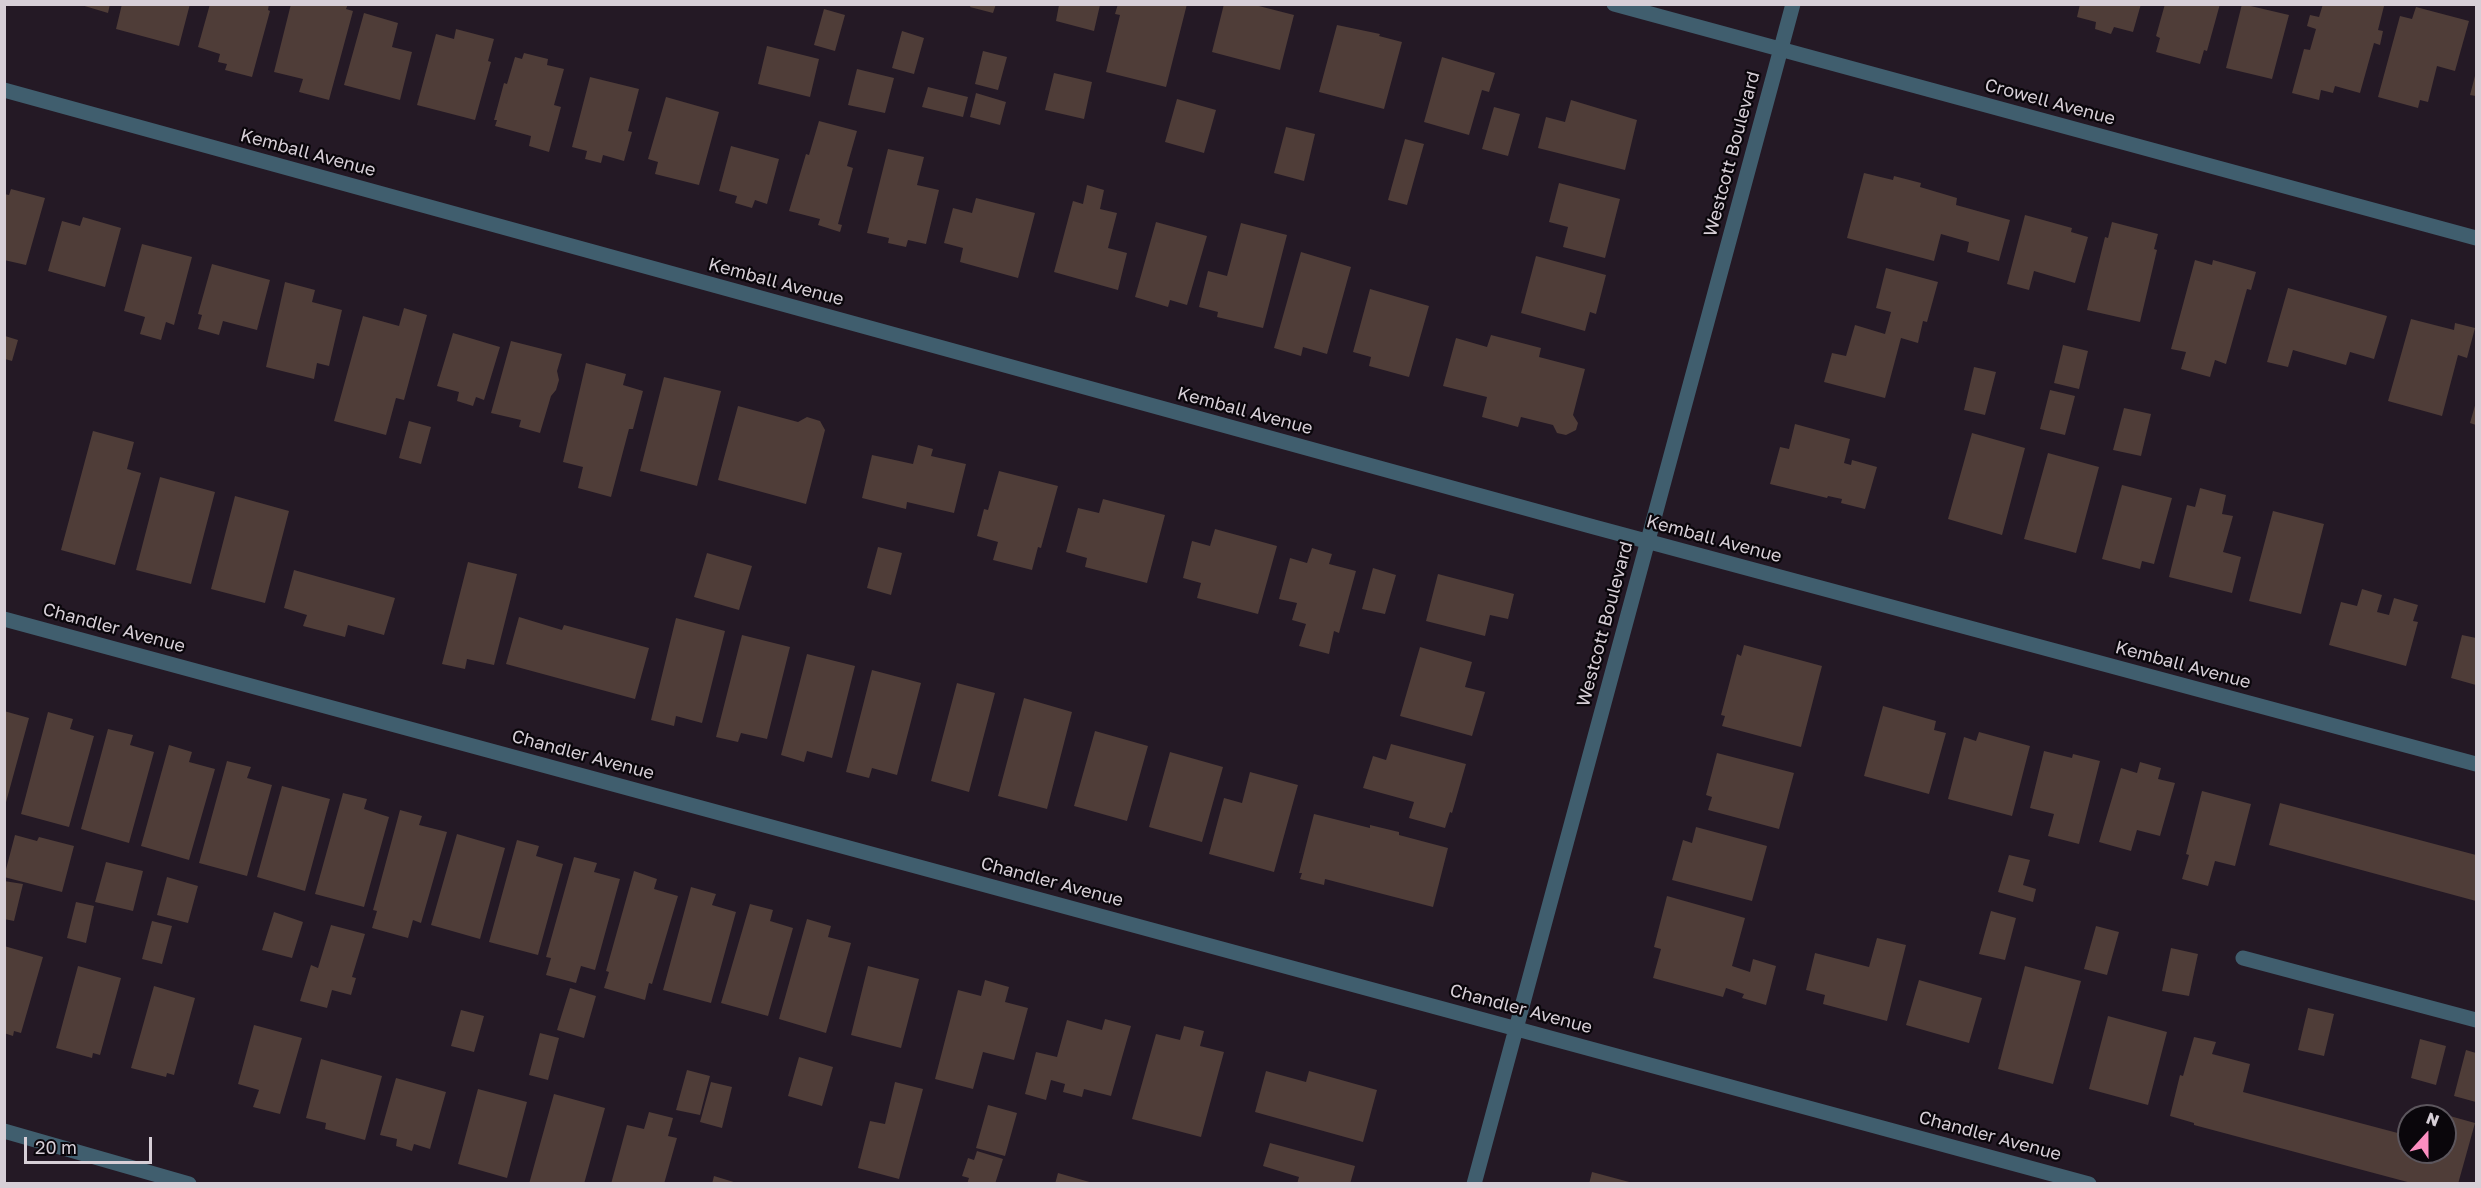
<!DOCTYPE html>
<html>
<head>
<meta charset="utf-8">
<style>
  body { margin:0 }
  #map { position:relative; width:2481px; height:1188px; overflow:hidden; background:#241925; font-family:"Golos Text",sans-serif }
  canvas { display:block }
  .frame { position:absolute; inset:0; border:6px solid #d7cfd7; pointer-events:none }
  .north { position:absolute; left:2397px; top:1104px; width:60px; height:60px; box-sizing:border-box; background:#0a060b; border:2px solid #5c565d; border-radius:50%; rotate:21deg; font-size:16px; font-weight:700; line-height:24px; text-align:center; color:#d7cfd7 }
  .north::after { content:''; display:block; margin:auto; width:21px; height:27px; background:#fd8ec0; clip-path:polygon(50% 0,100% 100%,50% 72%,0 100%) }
  .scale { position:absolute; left:24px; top:1137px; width:128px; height:27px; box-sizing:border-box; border:3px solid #d7cfd7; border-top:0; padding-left:8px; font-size:18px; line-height:21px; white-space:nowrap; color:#d7cfd7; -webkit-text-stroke:4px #0a060b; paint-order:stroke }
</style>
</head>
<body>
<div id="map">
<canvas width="2481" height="1188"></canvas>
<div class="frame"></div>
<div class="north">N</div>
<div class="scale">20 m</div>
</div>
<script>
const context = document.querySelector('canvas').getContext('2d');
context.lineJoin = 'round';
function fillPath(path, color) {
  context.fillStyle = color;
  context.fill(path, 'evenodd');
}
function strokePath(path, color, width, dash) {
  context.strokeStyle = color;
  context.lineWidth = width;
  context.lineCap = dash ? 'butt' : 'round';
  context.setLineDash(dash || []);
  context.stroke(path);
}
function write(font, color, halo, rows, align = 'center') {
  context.font = font + ' "Golos Text",sans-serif';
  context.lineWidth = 4.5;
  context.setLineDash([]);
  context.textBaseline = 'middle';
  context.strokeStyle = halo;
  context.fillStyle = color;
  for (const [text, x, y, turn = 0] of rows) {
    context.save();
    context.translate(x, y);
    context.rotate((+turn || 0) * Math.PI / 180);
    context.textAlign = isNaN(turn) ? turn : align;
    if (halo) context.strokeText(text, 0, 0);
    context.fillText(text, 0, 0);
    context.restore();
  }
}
fillPath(new Path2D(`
  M78,4H110L108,13Z
  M122,4H190L179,46L116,29Z
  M210,4H269L268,10L270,11L252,77L225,70L227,64L218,62L220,54L198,47Z
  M291,4H348L346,9L353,11L329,100L299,92L303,79L274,72Z
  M971,4H996L993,13L970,7Z
  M1118,4H1187L1166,87L1106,72L1120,15L1115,14Z
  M1224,4H1251L1294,15L1280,70L1212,52Z
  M2080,4H2141L2133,32L2114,27L2111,34L2095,29L2096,22L2077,17Z
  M2165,4H2220L2207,51L2204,50L2200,64L2156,52L2160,38L2156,36Z
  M2242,4L2289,15L2272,79L2226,68Z
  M2323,4H2377L2384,6L2378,30L2383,31L2380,45L2374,43L2360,93L2335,86L2333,93L2321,90L2319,100L2292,93L2304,49L2310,50L2316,29L2307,26L2310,15L2319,17Z
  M1059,5H1100L1094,31L1056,21Z
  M2416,7L2469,21L2455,71L2437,66L2428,102L2420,100L2418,108L2378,97L2400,16L2412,19Z
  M824,9L845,15L835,51L814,45Z
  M364,13L398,23L392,47L412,52L400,100L344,85Z
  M1337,25L1380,34L1379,36L1402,42L1384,109L1319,92Z
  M456,29L494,39L488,61L491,62L475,120L417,105L436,34L454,39Z
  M902,31L924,38L914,74L892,68Z
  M767,46L819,59L810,97L758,84Z
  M983,51L1007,57L998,90L975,84Z
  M524,53L548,59L547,65L564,69L554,105L561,107L549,152L529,146L531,136L495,126L497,120H494L504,83L507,84L515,57L522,59Z
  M1442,57L1495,73L1489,92L1482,90L1469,135L1424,122Z
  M857,69L894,78L885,113L848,105Z
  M2476,72V96L2470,95Z
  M1054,73L1092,82L1084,119L1045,110Z
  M590,77L639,89L628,131L632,132L624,161L603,155L601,163L585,159L587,151L572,147Z
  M928,87L968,97L963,117L922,107Z
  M976,93L1006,102L1000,125L970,117Z
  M666,97L719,112L699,185L655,174L658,162L648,159Z
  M1177,99L1216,110L1204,153L1165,142Z
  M1571,100L1637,120L1625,170L1538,148L1546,117L1565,122Z
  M1494,107L1520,114L1508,156L1482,149Z
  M819,121L857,131L847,166L853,168L838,224L842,225L840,232L818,225L820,219L789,211L806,154L809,155Z
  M1286,127L1315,134L1304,181L1274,173Z
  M1405,139L1424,144L1407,205L1388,200Z
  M731,146L779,159L767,204L755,200L752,208L735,203L737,196L719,191Z
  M888,149L924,157L917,185L939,190L926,244L908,240L906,247L888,243L889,238L867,233Z
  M1864,173L1893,180L1894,176L1921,183L1920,187L1957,198L1956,205L2010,220L1999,261L1967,252L1969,242L1941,234L1934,261L1847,238Z
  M1559,183L1620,199L1605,258L1563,247L1568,227L1549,222Z
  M1087,185L1104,190L1100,209L1117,213L1108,248L1127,253L1118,290L1054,272L1073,201L1083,204Z
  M11,189L45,198L26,265L4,260V194L9,195Z
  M976,198L1035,213L1018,278L960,262L963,248L944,243L953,208L972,213Z
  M2025,215L2072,228L2071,232L2088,237L2075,283L2034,271L2029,290L2007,284Z
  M83,217L121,228L105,287L48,271L62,221L80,226Z
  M1156,222L1207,236L1187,305L1170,300L1168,307L1135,297Z
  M2112,222L2158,234L2154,249L2157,250L2140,322L2087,310L2105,237L2108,238Z
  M1241,223L1287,235L1263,328L1217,317L1218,312L1199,307L1208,271L1227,276Z
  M142,244L192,257L174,325L166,322L161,340L140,334L145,317L124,311Z
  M1301,252L1351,267L1327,354L1303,347L1301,356L1274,348Z
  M1536,256L1606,275L1596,314L1590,312L1585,331L1521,313Z
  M2195,260L2212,265L2213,260L2256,272L2251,290L2247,289L2226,364L2215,360L2210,377L2181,369L2186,352L2171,349Z
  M212,264L270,280L257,330L223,321L219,335L198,329L202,315L198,314Z
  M1886,268L1938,282L1927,322L1923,321L1918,343L1901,338L1885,398L1824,382L1832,353L1846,356L1855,325L1885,334L1891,312L1876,308Z
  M285,282L315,290L312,302L342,310L329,366L317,363L314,379L266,367Z
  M2288,288L2387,316L2374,359L2350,352L2346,365L2293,350L2288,367L2267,362Z
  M1370,289L1429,306L1409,377L1369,366L1371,357L1353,352Z
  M404,308L427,315L404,400L396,398L386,435L334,421L363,316L399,326Z
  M2411,319L2454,330L2455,323L2475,328L2467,358L2458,355L2442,416L2388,401Z
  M453,333L500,347L484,400L476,397L473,406L457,401L459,392L437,386Z
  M1491,335L1541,348L1539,357L1585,369L1573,415L1578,423L1576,430L1566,435L1557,433L1553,425L1521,417L1518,427L1482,417L1487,397L1443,386L1456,338L1487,347Z
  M5,336L18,340L12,361L5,359Z
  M511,341L562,354L557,371L559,380L556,390L551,396L540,433L519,427L521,420L491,413Z
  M2063,345L2088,351L2079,389L2054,383Z
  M586,363L626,374L623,385L643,391L633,429H629L611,497L578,488L583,467L563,462Z
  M1974,367L1996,372L1985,415L1964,410Z
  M664,377L721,391L697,486L640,471Z
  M2050,390L2075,396L2065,435L2040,429Z
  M2476,402V425L2470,423Z
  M738,406L798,422L807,417L820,421L825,430L806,504L718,480Z
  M2124,408L2151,414L2141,456L2113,450Z
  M409,421L431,427L421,464L399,458Z
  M1795,424L1850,439L1844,463L1851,465L1852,460L1877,467L1865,509L1841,503L1842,499L1828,496L1827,498L1770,484L1780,447L1789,449Z
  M93,431L134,442L127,469L141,473L115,565L61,550Z
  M1972,433L2025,448L2002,535L1948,519Z
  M918,445L933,449L931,456L966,464L954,513L907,502L906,509L862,498L872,455L913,464Z
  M2048,453L2099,467L2076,553L2024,539Z
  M999,471L1058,486L1041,548L1038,547L1032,570L993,560L998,542L977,536L984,509L988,510Z
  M160,477L215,492L191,584L136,570Z
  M2122,485L2172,498L2154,564L2142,561L2140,569L2102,559Z
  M2200,488L2226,495L2222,514L2233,516L2223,552L2241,557L2232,593L2169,577L2187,505L2195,507Z
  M235,496L289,511L265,603L211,589Z
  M1103,499L1165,515L1147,583L1085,567L1087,558L1066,552L1078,508L1099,513Z
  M2273,511L2324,524L2301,614L2249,601Z
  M1215,529L1277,546L1258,614L1197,598L1201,583L1183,578L1192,541L1210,546Z
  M878,547L902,553L891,595L867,588Z
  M1312,548L1332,554L1329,564L1356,571L1339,633L1334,631L1329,654L1299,646L1306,624L1292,620L1297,603L1279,599L1290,558L1307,563Z
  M707,553L752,566L739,610L694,597Z
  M468,562L517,574L494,665L467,659L465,669L442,664Z
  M1373,568L1396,575L1385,614L1362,609Z
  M294,570L395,598L384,635L348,625L345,637L303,626L307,615L284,608Z
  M1438,574L1514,594L1508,619L1490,615L1485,636L1426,621Z
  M2362,589L2382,595L2377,612L2389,615L2394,598L2418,605L2413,621L2418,622L2406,666L2329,645L2341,602L2357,606Z
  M519,617L562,630L564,625L649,648L635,699L506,664Z
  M676,618L725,631L702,723L676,716L674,726L651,720Z
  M742,635L790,647L767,739L741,733L738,742L716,737Z
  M2462,635L2476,638V685L2451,678Z
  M1744,645L1822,666L1801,747L1722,726L1725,716L1721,715L1737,654L1741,656Z
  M1420,647L1472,662L1465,687L1485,692L1472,736L1400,716Z
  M807,654L855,666L832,758L807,751L804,762L781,755Z
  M872,670L921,683L897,775L872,768L869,778L846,772Z
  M957,683L995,693L969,792L931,781Z
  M1024,698L1072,712L1047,809L998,796Z
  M1883,706L1936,721L1934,730L1946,733L1929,794L1864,776Z
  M4,711L29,718L5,806L4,805Z
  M48,712L73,719L70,729L94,736L69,827L21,814Z
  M108,729L133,735L130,745L154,752L129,843L81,829Z
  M1095,731L1148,746L1127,821L1074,806Z
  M1979,732L2030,746L2012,816L1948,799L1964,737L1976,741Z
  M1391,744L1466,764L1452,813L1450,812L1445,828L1409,818L1414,802L1363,788L1373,756L1386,760Z
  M169,745L192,752L189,762L215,769L189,860L141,846Z
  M2044,751L2072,758L2073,754L2100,761L2079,844L2048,836L2054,814L2030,808Z
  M1170,752L1223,767L1202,842L1149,827Z
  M1717,753L1794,773L1779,829L1708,810L1712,797L1706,795Z
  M227,761L251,767L247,778L272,785L247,876L199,863Z
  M2140,762L2161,768L2158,779L2175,783L2160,836L2137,830L2131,851L2099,842L2121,768L2137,773Z
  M1250,772L1298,785L1274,872L1209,854L1224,798L1242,803Z
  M282,786L330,799L305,891L257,877Z
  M2202,791L2251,804L2235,866L2215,861L2208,886L2182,879L2189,855L2186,854Z
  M343,793L367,799L364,809L389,817L364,907L315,894Z
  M2280,803L2476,855V901L2269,845Z
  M400,810L422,816L419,825L447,832L421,923L413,920L408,938L372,928L377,911L373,910Z
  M1314,814L1370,828V825L1399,832V835L1448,848L1433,907L1325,879L1324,885L1300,879L1302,873H1299Z
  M1696,827L1767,846L1752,901L1672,880L1683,840L1692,843Z
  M457,834L505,848L480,939L431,925Z
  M15,835L37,841L39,837L74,846L62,892L4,877Z
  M517,840L539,846L536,856L563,864L538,955L489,942Z
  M2009,855L2030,860L2023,885L2036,889L2033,902L1998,892Z
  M574,857L597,863L594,872L620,879L595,970L581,966L576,983L546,975L551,958L546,957Z
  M106,862L143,871L133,911L95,902Z
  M634,871L657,879L654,889L678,896L652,984L649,983L645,1000L604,988L609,972L606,971Z
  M167,877L198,886L188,923L157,915Z
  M4,881L23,884L14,921L4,919Z
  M691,887L716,894L712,905L736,912L711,1003L663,990Z
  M1667,896L1745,918L1732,966L1750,972L1753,959L1776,966L1766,1005L1742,998L1744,994L1726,988L1723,997L1653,978L1661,949L1654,947Z
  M76,902L94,906L86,943L67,938Z
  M750,904L773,910L770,921L793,928L768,1016L721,1003Z
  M1991,911L2016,918L2005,960L1979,954Z
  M274,912L303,922L292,958L262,950Z
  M807,919L831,926L828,937L851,943L826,1033L779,1019Z
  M152,921L172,926L162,964L142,959Z
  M331,925L365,934L352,977L356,978L351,995L332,990L327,1008L300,1001L311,965L318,968Z
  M2096,926L2119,932L2107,975L2084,969Z
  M1877,938L1906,945L1887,1021L1823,1004L1825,995L1806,990L1815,953L1869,967Z
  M4,946L43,957L21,1033L14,1031L13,1036L4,1033Z
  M2171,948L2198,954L2189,996L2162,991Z
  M78,966L121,978L100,1055L93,1053L92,1058L56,1048Z
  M868,966L919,979L901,1048L851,1035Z
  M2025,966L2081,981L2053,1084L1998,1069Z
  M985,980L1009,987L1005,1002L1028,1008L1014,1060L983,1052L973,1089L935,1079L958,990L981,996Z
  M1919,980L1982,998L1969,1043L1906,1025Z
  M154,986L195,998L174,1075L167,1073L166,1077L131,1068Z
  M570,988L596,996L584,1038L557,1030Z
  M2308,1008L2334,1014L2324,1056L2298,1050Z
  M461,1010L484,1016L474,1052L451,1046Z
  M2108,1016L2167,1032L2148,1105L2089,1089Z
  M1105,1019L1131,1026L1111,1096L1084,1089L1082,1097L1063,1092L1065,1084L1051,1080L1046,1100L1025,1094L1036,1052L1057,1057L1067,1020L1102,1030Z
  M254,1025L302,1038L280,1114L253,1107L259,1090L238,1084Z
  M1184,1026L1204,1031L1200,1046L1224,1052L1201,1137L1132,1119L1156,1034L1180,1040Z
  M540,1033L559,1038L548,1080L529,1075Z
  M2194,1037L2216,1042L2212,1054L2250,1064L2243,1092L2409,1136V1152H2445V1116H2438L2439,1113L2475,1123L2458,1184H2415L2194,1125V1123L2170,1116L2180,1075L2183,1076Z
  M2420,1039L2446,1046L2436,1085L2411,1078Z
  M2466,1050L2476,1053V1102L2454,1096Z
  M799,1057L833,1067L822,1106L788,1096Z
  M321,1059L382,1076L365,1140L325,1129L326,1123L306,1118Z
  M687,1070L710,1076L700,1115L676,1110Z
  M1266,1071L1306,1082L1309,1071L1377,1090L1363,1142L1255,1112Z
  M396,1078L446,1092L430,1149L414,1144L412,1151L396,1146L397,1139L380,1135Z
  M711,1082L732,1087L722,1128L700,1122Z
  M895,1082L923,1089L899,1179L858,1168L870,1121L885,1124Z
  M478,1089L527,1102L507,1178L458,1164Z
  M554,1094L605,1108L584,1184H529Z
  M988,1105L1017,1113L1005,1156L976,1148Z
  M649,1112L673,1118L668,1136L677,1138L664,1184H611L627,1125L644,1129Z
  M1270,1143L1355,1166L1350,1184H1297L1299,1177L1263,1166Z
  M977,1151L1003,1159L995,1184H967L969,1178L962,1176L968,1158L974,1160Z
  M1592,1172L1633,1183V1184H1589Z
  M1058,1173L1093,1183V1184H1055Z
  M714,1176L737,1183V1184H712Z`), '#4f3d38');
strokePath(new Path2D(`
  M1614,4L2476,238
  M4,90L1594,527L2476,764
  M4,619L2089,1184
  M2243,958L2476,1020
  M4,1131L189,1184
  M1474,1184L1793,4`), '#405e6e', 15);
write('18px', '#d7cfd7', '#0a060b', [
  ["Crowell Avenue",2050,102,15],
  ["Kemball Avenue",308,153,15],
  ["Westcott Boulevard",1732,154,-75],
  ["Kemball Avenue",776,282,15],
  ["Kemball Avenue",1245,411,15],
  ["Kemball Avenue",1714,539,15],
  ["Westcott Boulevard",1605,624,-75],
  ["Chandler Avenue",114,628,15],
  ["Kemball Avenue",2183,665,15],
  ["Chandler Avenue",583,755,15],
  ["Chandler Avenue",1052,882,15],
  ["Chandler Avenue",1521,1009,15],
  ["Chandler Avenue",1990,1136,15]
]);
</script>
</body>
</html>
